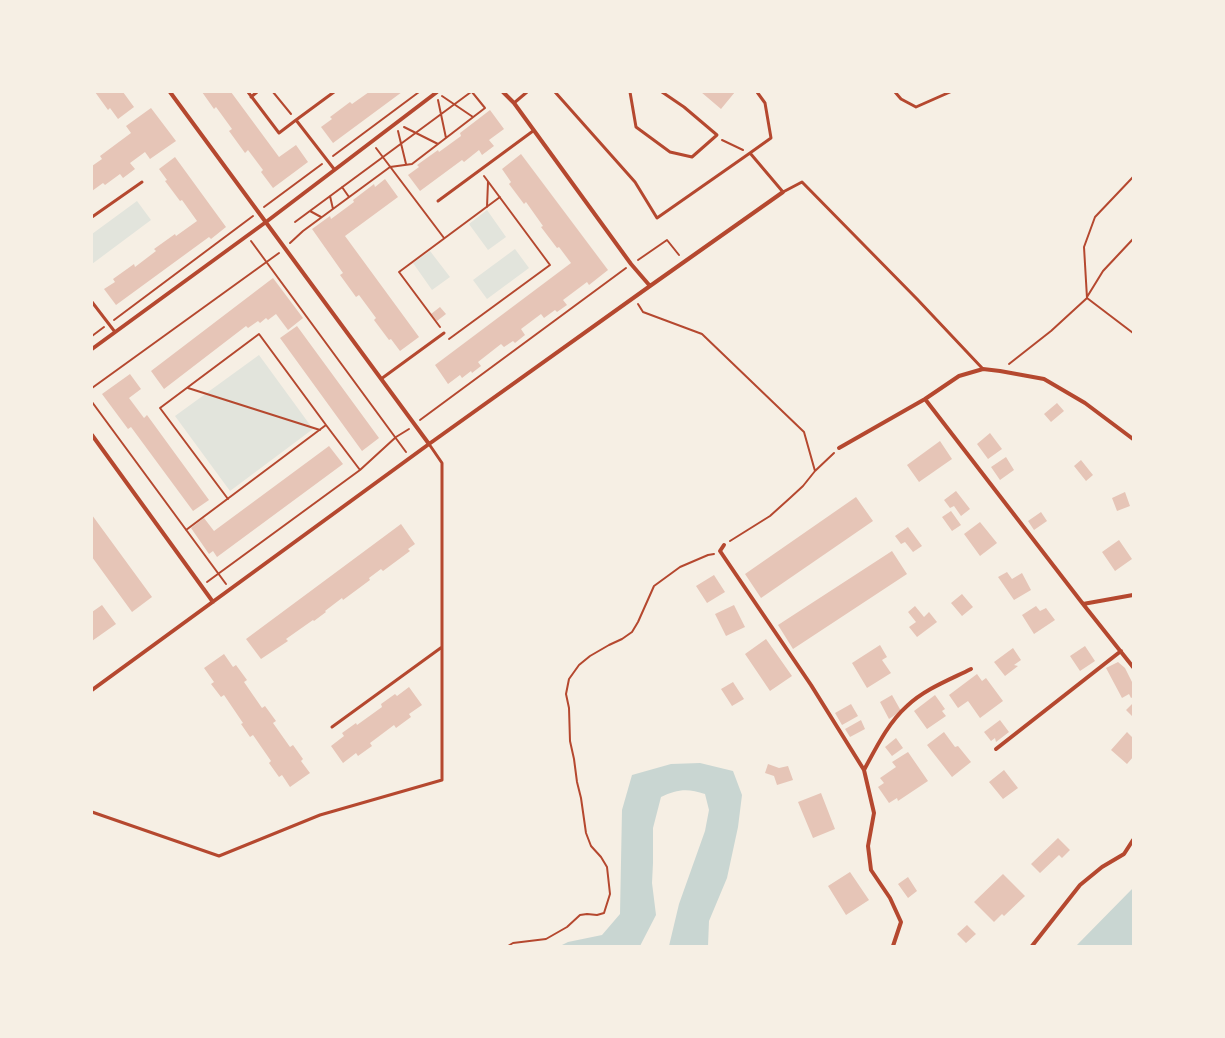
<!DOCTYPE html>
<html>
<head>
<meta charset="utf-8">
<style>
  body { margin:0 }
  #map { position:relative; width:1225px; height:1038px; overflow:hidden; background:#f6efe4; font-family:"Fira Sans",sans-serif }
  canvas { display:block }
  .frame { position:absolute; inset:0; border:93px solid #f6efe4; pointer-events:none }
</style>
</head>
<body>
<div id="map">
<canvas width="1225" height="1038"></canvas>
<div class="frame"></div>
</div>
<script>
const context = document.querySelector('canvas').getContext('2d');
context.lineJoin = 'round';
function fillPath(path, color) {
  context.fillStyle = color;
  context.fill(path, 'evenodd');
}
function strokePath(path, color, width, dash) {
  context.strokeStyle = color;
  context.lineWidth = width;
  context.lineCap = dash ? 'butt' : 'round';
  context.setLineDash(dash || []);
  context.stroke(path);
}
fillPath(new Path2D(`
  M137,201L151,220L92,264V234Z
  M487,210L506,237L488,250L469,224Z
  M515,249L529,268L487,299L473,280Z
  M430,251L450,277L432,290L413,263Z
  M259,355L313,429L230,491L175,416Z`), '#e2e4dc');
fillPath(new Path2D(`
  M700,763L733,771L742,795L738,827L727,878L709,921L708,946H669L679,904L705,831L709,810L705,794C688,788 677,789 661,797L653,828V863L652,883L656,915L640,946H560L568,942L602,935L620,914L622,810L632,775L671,764Z
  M1133,888V946H1076Z`), '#c9d6d2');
fillPath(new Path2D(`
  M95,92H123L134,107L118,119L110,108L108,110Z
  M202,92H231L279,157L296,145L308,162L273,188L261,172L263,170L248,150L245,153L229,131L232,129L216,107L214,109Z
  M369,92H402L333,143L321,127L332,119L330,117L350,102L352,104Z
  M701,92H735L721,109Z
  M151,108L176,141L150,159L145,152L130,163L135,169L123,178L120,174L105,185L103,183L92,191V166L102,159L100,156L131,133L126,126Z
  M490,110L504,129L489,140L494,146L482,155L479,150L464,162L462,160L420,191L408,175L419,167L417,165L438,150L439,152L461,136L460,133Z
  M521,154L608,270L589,285L587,282L563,300L567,305L557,312L555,310L544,318L541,314L521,329L525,335L515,343L513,341L504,347L501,344L478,362L481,366L472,373L471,371L462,378L460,375L448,384L435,365L571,263L559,247L557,248L541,227L543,226L526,202L524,204L509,184L511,182L502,169Z
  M175,157L226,227L211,239L209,237L116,305L104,289L115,282L113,279L134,264L135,267L156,251L154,249L175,234L176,236L197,221L182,200L180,201L165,181L167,180L159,169Z
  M385,179L398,197L345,236L419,337L400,351L391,339L389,340L374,320L376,318L359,295L356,297L340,275L343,273L312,229L330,216L331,219L354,202L353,200L374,184L375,187Z
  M273,278L303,318L288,330L276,314L268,320L266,318L260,323L258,321L248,328L246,326L164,389L151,371Z
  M440,307L446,314L437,321L431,314Z
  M297,326L379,438L362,451L280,338Z
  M130,374L141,389L129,398L144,418L147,415L209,500L193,511L131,427L128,429L102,394Z
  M1057,403L1064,411L1051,422L1044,414Z
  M990,433L1002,449L988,459L977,444Z
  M940,441L952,459L919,482L907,465Z
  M329,446L343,464L217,557L213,551L209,554L191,528L204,518L214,531Z
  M1006,457L1014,470L1000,480L991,467Z
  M1081,460L1093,475L1086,481L1074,466Z
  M956,491L970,509L961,516L954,506L950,508L944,500Z
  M1125,492L1130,506L1117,511L1112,498Z
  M856,497L873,521L761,598L745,574Z
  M951,511L961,525L952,531L942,517Z
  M1041,512L1047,521L1034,530L1028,521Z
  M92,515L152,597L132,612L92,557Z
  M980,522L997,543L980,556L964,534Z
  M401,524L415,544L408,549L410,551L383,571L381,569L369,578L370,580L343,600L342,598L325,611L326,612L314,621L313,620L286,639L288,641L261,659L246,639Z
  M908,527L922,546L913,552L905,542L901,544L895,536Z
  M1119,540L1132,559L1115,571L1102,552Z
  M892,551L907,574L793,649L778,625Z
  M1007,572L1012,579L1022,573L1031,590L1014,600L998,577Z
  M714,575L725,592L707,603L696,586Z
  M962,594L973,607L962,616L951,603Z
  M102,605L116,624L92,641V612Z
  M734,605L745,627L726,636L715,614Z
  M915,606L924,617L929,612L937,622L917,637L909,627L916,622L908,612Z
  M1036,606L1040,611L1046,608L1055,620L1034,634L1022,615Z
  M766,639L792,676L770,691L745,654Z
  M880,645L887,657L882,660L891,673L867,688L852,663Z
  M1085,646L1095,661L1080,671L1070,656Z
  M1013,648L1021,660L1014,665L1018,666L1005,676L994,662Z
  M224,654L233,667L236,665L247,680L244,682L262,708L265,706L276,721L273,723L290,747L293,745L303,759L301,761L310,773L290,787L282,775L279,777L269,763L271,761L253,735L250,737L241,724L243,723L224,695L221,697L211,684L214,682L204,668Z
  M1118,662L1125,668L1133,684V697L1131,698L1129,694L1122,698L1106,668Z
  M977,674L982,681L986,678L1003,701L980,718L968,701L958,708L949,695Z
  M733,682L744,699L732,706L721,689Z
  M409,687L422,705L409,714L411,717L396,728L394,725L370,743L372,746L358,756L356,753L343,763L331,746L344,736L342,733L356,723L357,725L382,707L381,704L395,694L397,696Z
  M892,695L901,711L889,719L880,702Z
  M935,695L945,709L942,711L946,716L927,729L914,711Z
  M1133,703V717L1126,710Z
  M851,704L858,716L842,725L835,713Z
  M861,720L865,729L850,737L845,729Z
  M1000,720L1009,732L996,742L995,738L991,741L984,732Z
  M944,732L955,747L958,746L971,762L952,777L927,745Z
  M1127,732L1133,738V757L1127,764L1111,750Z
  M896,738L903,748L892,756L885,747Z
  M908,752L928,781L898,801L897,798L889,803L878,787L884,783L880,778L896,767L892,762Z
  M768,764L779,768L788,766L793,780L777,785L774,776L765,773Z
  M1004,770L1018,788L1003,799L989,782Z
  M821,793L835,829L813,838L798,802Z
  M1058,838L1070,850L1062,858L1059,855L1040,873L1031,864Z
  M850,872L869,900L846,915L828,886Z
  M1003,874L1025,896L1004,916L1002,914L994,922L974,902Z
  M908,877L917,891L908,898L898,884Z
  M967,925L976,934L966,943L957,934Z`), '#e6c5b7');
strokePath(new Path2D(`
  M273,92L291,114
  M442,96L473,117
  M438,100L446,138
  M404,127L438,144
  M398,131L406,164
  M722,140L743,150
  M376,148L444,238
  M333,156L419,92
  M342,187L349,197
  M330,196L333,209
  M264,207L322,164
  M487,207L488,182
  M310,211L321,217
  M295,222L471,92
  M251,241L406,452
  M290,243L303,231L390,167L412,164L485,108L472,92
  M638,260L667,240L679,255
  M1087,297L1103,271L1133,239
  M1087,298L1084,247L1095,217L1133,177
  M638,304L643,312L702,334L804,432L815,471
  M114,320L253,216
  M440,327L399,272L500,197
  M92,336L104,327
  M449,339L550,265L484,176
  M1009,364L1051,331L1087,298L1133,333
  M92,388L279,253
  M188,388L320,430
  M92,402L226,584
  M420,420L626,268
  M228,499L160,408L259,334L326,425
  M186,530L326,425L360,470
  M730,541L770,516L790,498L803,486L815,471L834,453
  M207,582L360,470L396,437L409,429
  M508,946L513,943L546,939L567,927L580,915L587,914L597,915L604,913L610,894L607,867L601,857L591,846L586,833L581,798L577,782L574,759L570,741L569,708L566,694L569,679L579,665L590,656L609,645L622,639L632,632L638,622L654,586L680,567L708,555L714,554`), '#b5482f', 2);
strokePath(new Path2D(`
  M248,92L279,133L296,120L334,169
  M555,92L635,182L657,218L750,153
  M630,92L636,127L670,152L692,157L717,135L684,107L662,92
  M757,92L765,103L771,138L750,153L783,192L802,182L917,299L983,369
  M895,92L901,99L916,107L950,92
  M251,97L257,92
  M514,103L527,92
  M296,120L334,92
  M438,201L533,131
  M92,217L142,182
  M92,302L115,332
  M381,379L444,333
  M332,727L442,647
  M92,812L219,856L320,815L442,780V463L429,444`), '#b5482f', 3);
strokePath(new Path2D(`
  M170,92L429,444
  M650,286L783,192
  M92,349L266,222L437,92
  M925,399L1083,604L1133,667
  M92,435L213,602
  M839,448L925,399L959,376L983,369L1000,371L1044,379L1085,403L1133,439
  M724,545L720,551L811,685L864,770L874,813L868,846L871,870L890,898L901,922L893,946
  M1083,604L1133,595
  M92,690L429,444L650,286L631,264L514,103L503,92
  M996,749L1121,651
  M864,770C876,748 888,723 907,706C925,689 949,680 971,669
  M1032,946L1080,885L1102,867L1124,854L1133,840`), '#b5482f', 4);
</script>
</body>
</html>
